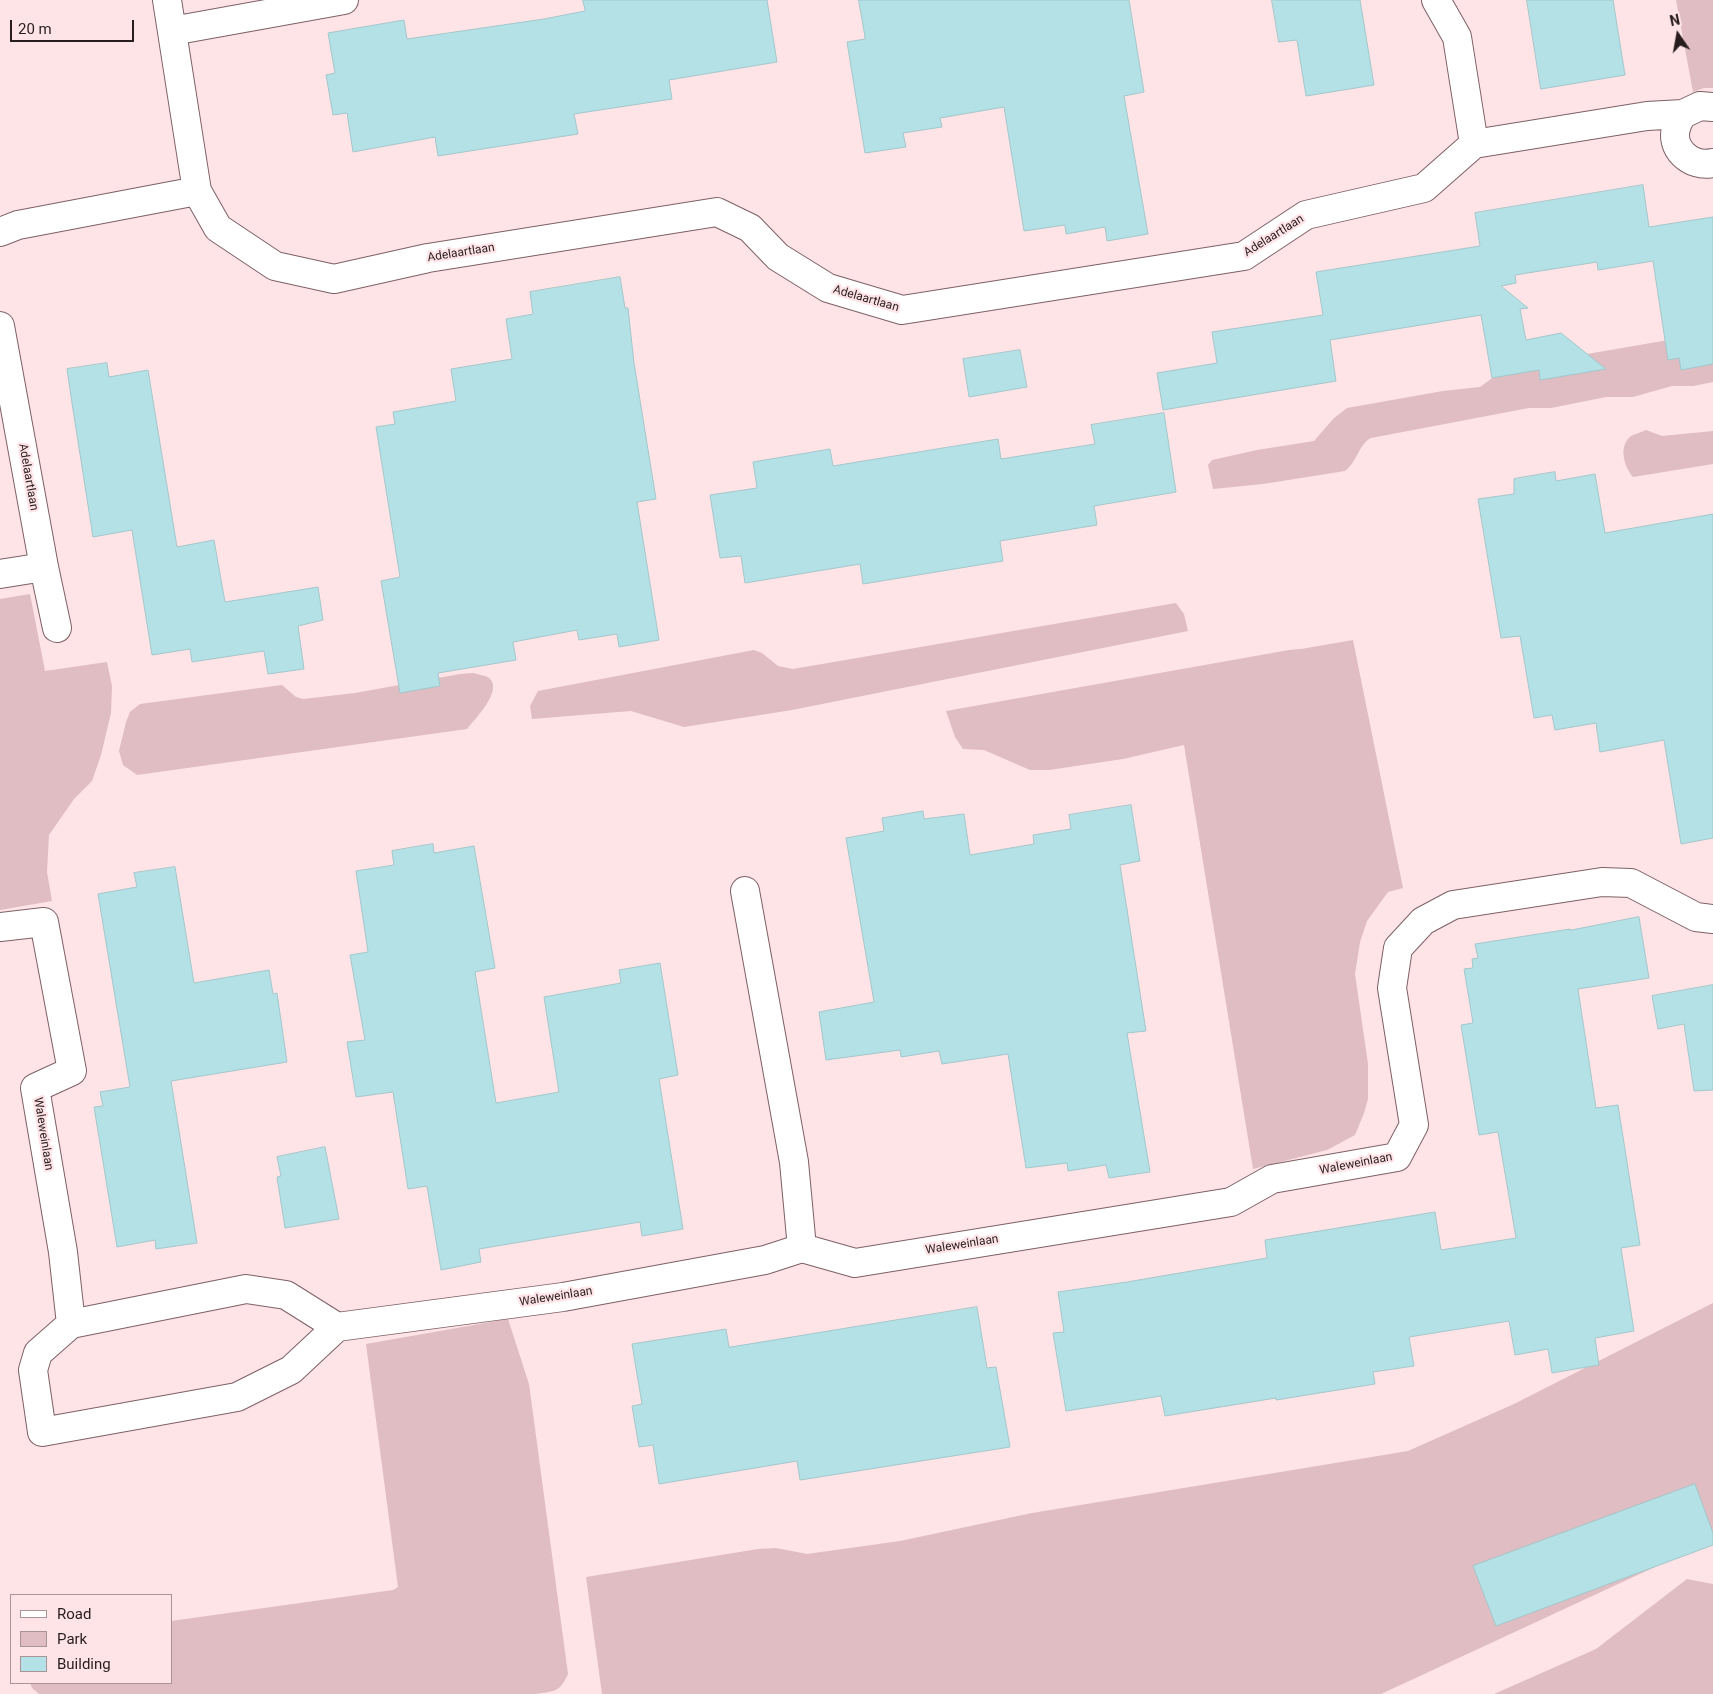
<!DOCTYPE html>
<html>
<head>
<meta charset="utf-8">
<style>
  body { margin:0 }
  #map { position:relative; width:1713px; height:1694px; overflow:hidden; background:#fee3e7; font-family:Roboto,sans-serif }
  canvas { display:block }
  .legend { position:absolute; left:10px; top:1594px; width:162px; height:90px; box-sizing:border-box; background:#fee3e7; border:1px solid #a89397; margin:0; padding:6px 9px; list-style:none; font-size:15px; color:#271c1e }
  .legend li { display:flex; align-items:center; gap:10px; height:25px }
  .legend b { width:25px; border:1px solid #a89397 }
  .north { position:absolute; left:1653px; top:10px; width:50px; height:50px; -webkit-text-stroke:4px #fee3e7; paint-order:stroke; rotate:348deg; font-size:14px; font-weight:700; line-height:20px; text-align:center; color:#271c1e }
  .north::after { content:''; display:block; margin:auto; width:18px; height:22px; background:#271c1e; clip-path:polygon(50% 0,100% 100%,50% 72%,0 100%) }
  .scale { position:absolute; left:10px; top:20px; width:124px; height:22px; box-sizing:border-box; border:2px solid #271c1e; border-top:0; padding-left:6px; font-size:15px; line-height:18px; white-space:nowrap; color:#271c1e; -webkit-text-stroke:4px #fee3e7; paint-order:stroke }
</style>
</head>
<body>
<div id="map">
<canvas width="1713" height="1694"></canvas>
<ul class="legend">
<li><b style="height:6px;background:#fff"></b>Road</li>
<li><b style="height:14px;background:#dfbdc2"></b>Park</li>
<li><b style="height:14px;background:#b3e1e6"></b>Building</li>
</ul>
<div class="north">N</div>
<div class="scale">20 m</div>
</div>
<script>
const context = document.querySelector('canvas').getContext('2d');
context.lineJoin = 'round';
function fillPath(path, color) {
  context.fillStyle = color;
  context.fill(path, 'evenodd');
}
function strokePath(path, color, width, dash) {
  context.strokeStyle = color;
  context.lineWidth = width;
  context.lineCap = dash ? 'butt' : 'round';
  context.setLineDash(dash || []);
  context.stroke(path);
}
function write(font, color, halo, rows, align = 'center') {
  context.font = font + ' Roboto,sans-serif';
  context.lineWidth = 4.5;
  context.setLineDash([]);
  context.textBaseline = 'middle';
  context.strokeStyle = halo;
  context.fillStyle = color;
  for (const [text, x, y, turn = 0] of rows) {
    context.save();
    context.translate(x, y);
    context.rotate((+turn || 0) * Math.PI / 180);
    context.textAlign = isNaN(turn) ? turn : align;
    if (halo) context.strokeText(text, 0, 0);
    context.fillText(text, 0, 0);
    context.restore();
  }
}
fillPath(new Path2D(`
  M1676,0H1713V88H1704L1693,92Z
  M1680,338L1713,347V382L1693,386H1672L1633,397H1606L1551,408H1529L1371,438C1359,444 1357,462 1345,471L1263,484L1213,489L1208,465L1212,460L1257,450L1314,441L1334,418L1347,408L1443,391L1480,387L1506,368Z
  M1646,430L1662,436L1713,431V464L1633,477C1624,467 1618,446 1631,436C1635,434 1642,432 1646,430Z
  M30,594L45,671L107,662L112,686L111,713L101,755L92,781L74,799L49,835L47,872L52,901L0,910V599Z
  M1176,603L1184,614L1188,631L792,710L684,727L631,711L532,719L530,706L538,691L754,650L762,653L778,666L793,669Z
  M1353,640L1403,888L1388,892L1367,921L1360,942L1355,974L1368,1064V1099L1364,1113L1355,1135L1327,1150L1253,1169L1184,745L1123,759L1049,770H1030L984,750L963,749L955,737L946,711L1289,650L1301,649Z
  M474,673C479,675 485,675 489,678C504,690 474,720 467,729L137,775L123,765L119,751L126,722L130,712L140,704L282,685L296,697L303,699L355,693L460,674Z
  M1713,1303V1540L1381,1694H602L586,1577L758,1549L776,1548L807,1554L900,1541L1032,1513L1408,1451L1514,1404Z
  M508,1319L529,1384L568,1674C559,1693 555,1691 535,1694H39L32,1688L30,1683H171V1621L393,1590L398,1587L366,1344Z
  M1687,1579L1713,1584V1694H1494L1596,1649Z`), '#dfbdc2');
const building = new Path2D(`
  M583,0H767L777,62L669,80L672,99L574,114L578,134L438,156L435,137L353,152L347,113L333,115L326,75L335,73L328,33L404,20L407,39L544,19L585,11Z
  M859,0H1129L1144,92L1124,96L1148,234L1107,241L1105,227L1066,234L1065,225L1024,231L1004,107L940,118L942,127L903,133L906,147L865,153L847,42L865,39Z
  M1272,0H1360L1374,85L1306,96L1297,40L1279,42Z
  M1527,0H1613L1625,75L1541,89Z
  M1643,185L1649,227L1713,217V364L1681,370L1679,358L1668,360L1653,261L1598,270L1597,262L1515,275L1516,283L1501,286L1528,308L1520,309L1526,340L1561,333L1606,369L1540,380L1539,370L1492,378L1481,315L1330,340L1336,381L1163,410L1157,373L1217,363L1212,332L1323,315L1316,272L1480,246L1475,213Z
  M620,277L625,308H628L634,363L656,499L637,502L659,640L619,647L617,634L579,640L577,630L513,642L516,660L438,673L440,686L400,693L381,581L400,577L376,427L395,424L393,412L456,401L451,369L512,359L506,319L533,314L530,292Z
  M1020,350L1027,387L969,397L963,359Z
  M107,363L109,377L148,370L177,547L214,540L225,602L318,587L323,620L298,626L304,669L268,674L264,651L192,662L190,649L152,655L132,530L93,537L72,403L67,369Z
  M1164,413L1176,492L1094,506L1097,525L1000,541L1003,561L863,584L860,564L745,583L741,556L720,558L710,495L757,488L753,462L830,449L833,466L998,439L1001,459L1095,444L1091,425Z
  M1555,472L1556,481L1595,474L1605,533L1713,514V838L1681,844L1664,740L1600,752L1596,723L1555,730L1552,715L1534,718L1520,636L1501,638L1478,499L1514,494V479Z
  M1131,805L1140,861L1120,865L1146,1031L1127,1033L1150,1172L1109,1178L1106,1165L1068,1171L1067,1163L1026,1168L1008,1054L942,1064L939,1051L901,1057L900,1050L826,1060L819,1012L874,1002L846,838L884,831L882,818L923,811L924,819L964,814L970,855L1034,844L1033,835L1071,829L1069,815Z
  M433,844L434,853L474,846L495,968L475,972L496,1103L559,1092L544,997L621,983L619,970L660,963L678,1075L659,1079L683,1229L642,1236L640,1222L604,1228L479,1249L481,1262L441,1270L427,1186L408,1189L393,1092L356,1097L347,1042L365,1040L350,955L368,952L356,871L394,865L392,851Z
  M175,867L194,983L269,970L273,994L277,993L287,1062L171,1081L197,1243L156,1249L155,1240L117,1247L94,1107L103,1106L100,1092L130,1087L98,894L137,887L134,873Z
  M1639,917L1649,978L1578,989L1596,1108L1618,1105L1640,1245L1621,1248L1634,1331L1595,1338L1599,1365L1552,1373L1548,1349L1515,1355L1509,1321L1409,1337L1414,1366L1373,1372L1375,1384L1276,1400V1398L1165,1416L1161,1396L1066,1411L1053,1333L1064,1332L1058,1292L1127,1282L1267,1258L1265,1240L1435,1212L1441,1250L1516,1238L1498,1132L1479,1135L1461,1025L1473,1023L1464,969L1473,968L1472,959L1478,958L1475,944L1570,929V930Z
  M1713,985V1090L1694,1091L1684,1024L1658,1029L1652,996Z
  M325,1147L339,1219L285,1228L277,1177L281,1176L277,1157Z
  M977,1307L987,1368L996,1367L1010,1447L800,1480L797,1461L659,1484L653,1445L639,1447L632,1406L642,1404L632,1344L726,1329L729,1347Z
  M1695,1484L1713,1533V1545L1496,1626L1473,1566Z`);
fillPath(building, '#b3e1e6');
strokePath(building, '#a3c7ca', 1);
const street = new Path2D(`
  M167,0L197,191L218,228L275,266L334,279L428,258L717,212L750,228L778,257L828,288L902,310L1244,256L1306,215L1424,188L1474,144L1647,116L1683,114L1700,106L1713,107
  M1436,0L1457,37L1474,144
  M172,31L344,0
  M1683,114C1681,117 1678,121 1677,125C1668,148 1691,168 1713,163
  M0,232L18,225L197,191
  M0,326L44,567L57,628
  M0,574L44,567
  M745,891L794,1162L802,1248
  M0,927L44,922L72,1071L35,1088L63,1252L71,1324L246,1289L286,1295L337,1327L563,1297L765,1260L802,1248L855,1263L1231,1202L1272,1179L1397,1157L1414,1125L1392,988L1398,948L1423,921L1453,905L1602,882L1631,883L1696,917L1713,919
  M71,1324L38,1353L33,1370L42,1432L237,1397L291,1370L337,1327`);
strokePath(street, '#7d6165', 30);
strokePath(street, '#fff', 28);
write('12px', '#271c1e', '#fee3e7', [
  ["Adelaartlaan",1274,236,-32],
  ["Adelaartlaan",461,253,-9],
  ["Adelaartlaan",866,299,16],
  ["Adelaartlaan",28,477,80],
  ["Waleweinlaan",43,1134,81],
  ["Waleweinlaan",1356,1164,-11],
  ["Waleweinlaan",962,1245,-9],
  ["Waleweinlaan",556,1297,-9]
]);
</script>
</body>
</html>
